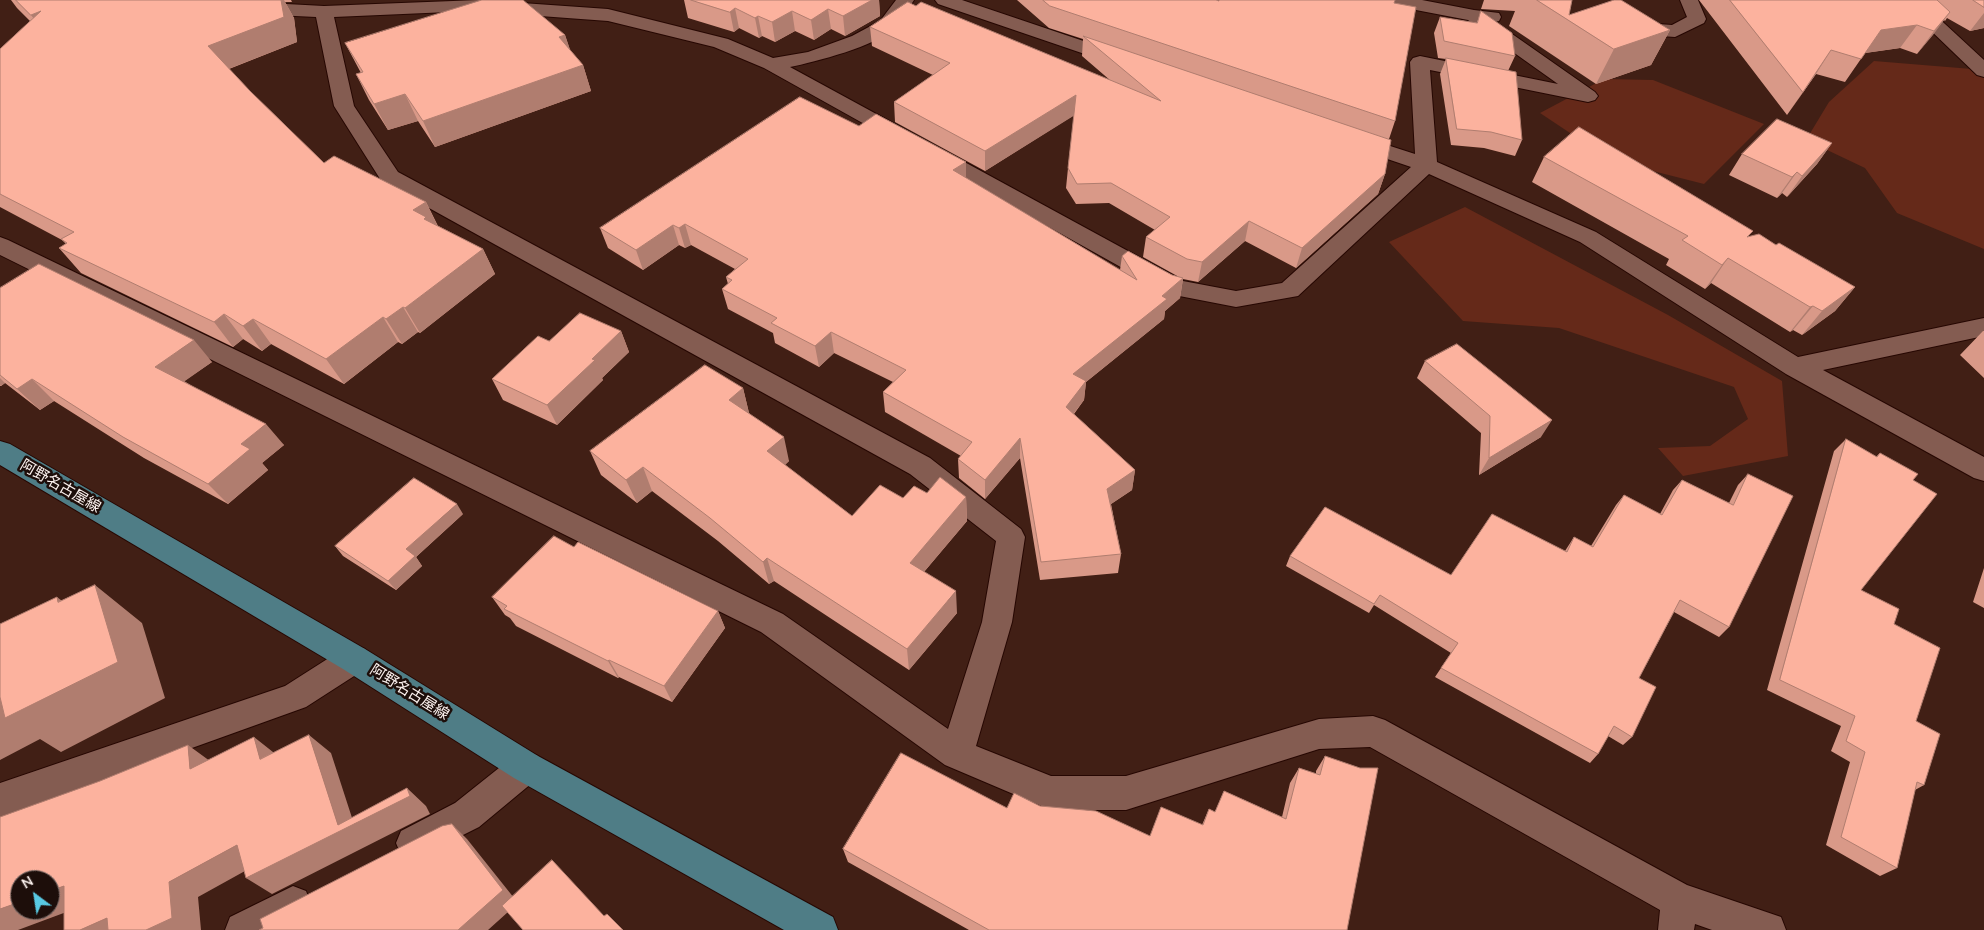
<!DOCTYPE html>
<html>
<head>
<meta charset="utf-8">
<style>
  body { margin:0 }
  #map { position:relative; width:1984px; height:930px; overflow:hidden; background:#411f15; font-family:"Nunito Sans",sans-serif }
  canvas { display:block }
  .north { position:absolute; left:10px; top:870px; width:50px; height:50px; box-sizing:border-box; background:#1d0e0a; border:1px solid #766966; border-radius:50%; rotate:329deg; font-size:14px; font-weight:700; line-height:20px; text-align:center; color:#fcf2ef }
  .north::after { content:''; display:block; margin:auto; width:18px; height:22px; background:#58c9e3; clip-path:polygon(50% 0,100% 100%,50% 72%,0 100%) }
</style>
</head>
<body>
<div id="map">
<canvas width="1984" height="930"></canvas>
<div class="north">N</div>
</div>
<script>
const context = document.querySelector('canvas').getContext('2d');
context.lineJoin = 'round';
function fillPath(path, color) {
  context.fillStyle = color;
  context.fill(path, 'evenodd');
}
function strokePath(path, color, width, dash) {
  context.strokeStyle = color;
  context.lineWidth = width;
  context.lineCap = dash ? 'butt' : 'round';
  context.setLineDash(dash || []);
  context.stroke(path);
}
function write(font, color, halo, rows, align = 'center') {
  context.font = font + ' "Nunito Sans","Noto Sans JP",sans-serif';
  context.lineWidth = 5;
  context.setLineDash([]);
  context.textBaseline = 'middle';
  context.strokeStyle = halo;
  context.fillStyle = color;
  for (const [text, x, y, turn = 0] of rows) {
    context.save();
    context.translate(x, y);
    context.rotate((+turn || 0) * Math.PI / 180);
    context.textAlign = isNaN(turn) ? turn : align;
    if (halo) context.strokeText(text, 0, 0);
    context.fillText(text, 0, 0);
    context.restore();
  }
}
fillPath(new Path2D(`
  M1874,61L1984,70V249L1897,213L1865,168L1806,140L1829,102Z
  M1604,79L1653,80L1764,124L1704,184L1641,168L1573,135L1540,113Z
  M1465,207L1668,315L1782,381L1788,456L1683,476L1658,448L1710,446L1748,419L1734,387L1559,328L1463,321L1389,242Z`), '#652919');
const minor = new Path2D(`
  M211,0L324,6L479,0L608,9L728,39L773,58L808,52L852,36L880,21L896,0H914C908,9 902,21 894,28C877,46 815,62 790,67L1183,281L1236,291L1282,283L1411,167L1346,145L1342,140L1346,135L1353,134L1415,154L1410,62L1413,58L1420,56L1558,84L1468,20L1395,6L1389,4L1386,0H1422L1474,10L1499,13L1501,17L1499,21L1495,22L1595,92L1598,96L1595,100L1588,102L1430,70L1437,162L1596,232L1798,357L1984,318V336L1823,370L1984,457V481L1974,478L1786,374L1580,242L1429,174L1298,296L1236,307L1169,294L764,68L714,47L608,21L472,11L334,17L354,106L398,172L930,458L1021,529L1025,537L1012,622L976,746L1051,776H1126L1319,719L1373,716L1385,720L1687,885L1781,917L1786,930H1712L1695,924L1694,930H1658L1660,910L1370,747L1319,749L1126,810H1051L945,765L761,632L0,255V237L8,240L783,614L948,729L982,622L996,541L910,474L382,182L334,106L316,17L232,13L214,4Z
  M935,0H962L1125,55L1128,59L1125,63L1118,65L1111,63L938,4Z
  M1680,0H1698L1706,19L1704,23L1675,37L1632,34L1625,32L1623,28L1625,24L1632,22L1672,25L1687,17Z
  M1899,0H1919L1984,60V77L1977,75Z
  M354,645L365,649L370,659L365,669L306,707L0,817V783L285,686L343,649Z
  M526,751L538,756L543,767L538,778L479,827L413,860L401,855L396,843L401,831L455,803L514,756Z
  M293,886L306,891L311,904L306,917L281,930H225L230,917Z`);
const major = new Path2D(`
  M0,441L10,444L365,649L538,756L833,917L838,930H784L514,778L343,669L0,465Z`);
strokePath(minor, '#260702', 2);
strokePath(major, '#260702', 2);
fillPath(minor, '#845c51');
fillPath(major, '#4f7d86');
fillPath(new Path2D(`
  M11,0H291L292,2H285L294,18L297,42L229,69L250,91L324,163L426,202L438,226L483,249L495,274L420,333L418,332L402,344L398,342L344,384L271,344L262,351L243,339L233,347L81,273L59,248L66,244L62,240L0,207V49L30,21L17,8Z
  M684,0H879L880,16L845,36L831,29L814,40L795,31L775,42L762,36L759,38L739,28L734,32L688,18Z
  M1017,0H1216L1219,1L1394,3L1395,121L1389,139L1385,174L1378,194L1296,268L1245,241L1198,282L1183,279L1180,298L1165,311L1164,319L1086,382L1084,400L1074,414L1135,470L1132,490L1111,504L1121,554L1118,573L1040,580L1020,458L985,499L959,478L958,459L961,456L885,412L883,392L893,382L834,353L819,367L775,343L773,333L728,309L722,289L728,284L726,277L735,269L691,245L685,248L679,245L643,270L608,248L600,228L859,126L966,162V178L1120,270L1122,256L1172,275L1179,277L1143,257L1146,237L1155,230L1109,203L1076,204L1066,188L1068,168L1074,115L985,171L895,122L894,102L933,75L872,46L870,27L1111,81L1082,56L1083,39L1049,28Z
  M1484,0H1572L1569,15L1670,30L1651,65L1596,84L1509,26L1515,11L1481,9Z
  M1699,0H1984V28L1970,31L1947,18L1945,21L1944,20L1917,54L1900,48L1865,53L1845,82L1816,74L1787,115Z
  M1481,11L1515,56L1508,71L1522,140L1515,156L1484,148L1451,145L1440,74L1446,59L1438,58L1434,33L1440,17L1477,23Z
  M565,35L570,50L583,65L591,91L435,147L418,121L388,130L369,100L356,74L361,73L345,43Z
  M1832,143L1817,164L1787,197L1782,193L1777,198L1729,175L1742,154Z
  M1544,157L1749,236L1776,245L1855,287L1835,311L1802,335L1793,330L1790,332L1711,283L1705,289L1666,265L1669,259L1532,182Z
  M0,288L212,362L184,381L284,445L262,463L268,470L228,504L144,458L54,401L40,410L5,383L1,386H0Z
  M621,331L629,352L602,378L603,380L557,425L503,400L492,379Z
  M1983,331H1984V378L1960,355Z
  M1425,361L1541,437L1479,475L1481,433L1417,378Z
  M743,388L749,413L789,461L785,465L852,516L903,498L927,493L966,497L967,521L924,572L957,613L909,670L774,581L769,584L718,541L652,491L637,503L601,475L590,451Z
  M1846,439L1876,457L1880,453L1913,480L1861,590L1894,624L1916,721L1924,785L1915,790L1897,868L1880,876L1826,845L1850,762L1831,751L1841,726L1767,690L1834,451Z
  M1748,474L1729,627L1719,637L1674,612L1639,678L1632,737L1623,745L1608,736L1598,754L1590,763L1435,677L1451,653L1374,605L1369,613L1286,566L1290,556L1451,575L1565,551L1574,537L1591,546L1616,505L1624,495L1660,514L1673,490L1682,480L1729,503L1738,485Z
  M463,514L416,557L422,566L396,590L343,556L335,546Z
  M574,547L718,611L725,628L672,702L619,677L618,678L516,626L510,618L505,615L492,597Z
  M1984,568V608L1973,602Z
  M1325,756L1347,930H969L848,862L843,849L1007,808L1040,806L1150,836L1202,825L1209,809L1215,812L1224,791L1282,817L1290,783L1299,768L1316,774V771Z`), '#d99988');
fillPath(new Path2D(`
  M281,0H284L294,18L297,42L223,71L208,46Z
  M872,0H879L880,16L845,36L843,16Z
  M735,8L739,28L734,32L730,12Z
  M828,9L831,29L814,40L811,20Z
  M41,11L49,39L31,15Z
  M792,11L795,31L775,42L772,22Z
  M1950,12L1933,35L1917,54L1934,31Z
  M1984,13V28L1970,31Z
  M758,16L762,36L759,38L755,18Z
  M1917,25L1900,48L1865,53L1881,30Z
  M1670,30L1651,65L1596,84L1614,49Z
  M565,35L574,61L559,37Z
  M1831,50L1816,74L1787,115L1803,92Z
  M583,65L591,91L435,147L423,121Z
  M405,94L418,121L388,130L374,104Z
  M1076,95L1075,115L985,171V151Z
  M1832,143L1817,164L1787,197L1802,176Z
  M966,162V183L953,170Z
  M1797,172L1782,193L1777,198L1792,177Z
  M1385,174L1378,194L1296,268L1302,248Z
  M426,202L438,227L433,231L413,210Z
  M1249,221L1245,241L1198,282L1202,262Z
  M685,224L691,245L685,248L679,228Z
  M673,225L679,245L643,270L636,250Z
  M483,249L495,274L420,333L405,308Z
  M1728,258L1711,283L1705,289L1722,265Z
  M1183,278L1180,298L1165,311L1164,319L1086,382L1084,400L1064,426L1066,407L1073,374Z
  M1855,287L1835,311L1802,335L1822,311Z
  M1813,306L1793,330L1790,332L1810,307Z
  M403,307L418,332L402,344L386,319Z
  M224,314L243,339L233,347L214,322Z
  M383,317L398,342L344,384L326,359Z
  M253,319L271,344L262,351L243,326Z
  M621,331L629,352L602,378L603,380L557,425L547,405L592,359Z
  M831,332L834,353L819,367L815,346Z
  M194,340L212,362L175,388L155,367Z
  M0,378L5,383L1,386L0,385Z
  M32,379L54,401L40,410L17,389Z
  M743,388L749,413L736,424L729,400Z
  M1552,420L1541,437L1479,475L1489,458Z
  M266,424L284,445L262,463L268,470L228,504L208,484L241,444Z
  M784,437L789,461L773,475L767,451Z
  M1020,438V458L985,499V480Z
  M643,467L652,491L637,503L626,480Z
  M1135,470L1132,490L1105,508L1107,489Z
  M966,497L967,521L912,586L910,563Z
  M457,504L463,514L416,557L422,566L396,590L388,581L406,549Z
  M767,558L774,581L769,584L763,562Z
  M95,585L142,623L165,698L61,752L40,739L0,760V697Z
  M956,591L957,613L909,670L907,649Z
  M57,597L106,635L58,602Z
  M718,611L725,628L672,702L664,686Z
  M609,660L619,677L618,678L608,661Z
  M309,735L331,753L354,824L407,788L426,806L430,814L272,894L246,878L338,825Z
  M254,737L278,756L260,759Z
  M188,745L214,764L190,769Z
  M452,824L467,839L518,903L488,930H458Z
  M237,845L263,861L198,897L201,930H146L169,882Z
  M64,886L96,901L18,930H0V909L20,902V910H50V891Z
  M107,918L135,930H80Z`), '#b07d6f');
const building = new Path2D(`
  M16,0H281L284,17L208,46L250,91L324,163L334,156L426,202L413,210L426,217L424,219L483,249L405,308L403,307L386,319L383,317L326,359L253,319L243,326L224,314L214,322L59,248L67,243L61,239L74,232L0,194V49L41,11L31,15Z
  M482,0H523L565,35L559,37L583,65L423,121L405,94L374,104L356,74L363,72L345,43Z
  M691,0H872L843,16L828,9L811,20L792,11L772,22L758,16L755,18L735,8L730,12Z
  M1043,0H1216L1219,1V0H1395L1394,3L1416,7L1395,121L1050,6Z
  M1537,0H1572L1569,15L1614,0H1621L1670,30L1614,49Z
  M1730,0H1937L1950,12L1934,31L1917,25L1881,30L1861,59L1831,50L1803,92Z
  M1973,0H1984V7Z
  M908,2L916,6L921,2L1161,101L1083,36L1391,140L1385,174L1302,248L1249,221L1202,262L1187,259L1146,237L1170,217L1111,183L1077,184L1068,168L1076,95L985,151L894,102L950,63L870,27Z
  M1481,11L1512,33L1515,56L1444,41L1440,17L1477,23Z
  M1446,58L1516,72L1522,140L1491,132L1457,129Z
  M800,97L859,126L876,114L966,162L953,170L1137,280L1122,256L1128,251L1172,275L1183,278L1162,296L1167,299L1073,374L1086,381L1066,407L1135,470L1107,489L1121,554L1041,562L1020,438L985,480L958,459L972,442L883,392L906,370L831,332L815,346L771,323L777,318L722,289L732,280L726,277L748,259L685,224L679,228L673,225L636,250L600,228Z
  M1777,119L1832,143L1802,176L1797,172L1792,177L1742,154Z
  M1579,127L1753,231L1747,237L1759,234L1776,245L1779,243L1855,287L1822,311L1813,306L1810,307L1728,258L1722,265L1682,240L1688,236L1544,157Z
  M39,264L194,340L155,367L266,424L241,444L250,449L208,484L123,437L32,379L17,389L0,375V288Z
  M580,313L621,331L592,359L595,360L547,405L492,379L538,336L549,341Z
  M1457,344L1552,420L1489,458L1490,416L1425,361Z
  M705,365L743,388L729,400L784,437L767,451L852,516L880,485L903,498L914,486L927,493L940,477L966,497L910,563L956,591L907,649L767,558L763,562L710,518L643,467L626,480L590,451Z
  M1846,439L1877,457L1880,453L1918,474L1913,480L1937,494L1861,590L1899,609L1894,624L1940,648L1916,721L1940,734L1924,785L1917,782L1897,868L1841,837L1865,752L1846,741L1855,716L1780,680Z
  M1748,474L1793,496L1729,627L1680,600L1639,678L1656,687L1632,737L1614,726L1598,754L1441,668L1458,643L1380,595L1374,604L1290,556L1325,507L1451,575L1492,514L1567,552L1574,537L1593,547L1624,495L1662,515L1682,480L1733,505Z
  M414,478L457,504L406,549L415,556L388,581L335,546Z
  M554,536L574,547L578,542L718,611L664,686L609,660L608,661L504,609L507,606L492,597Z
  M95,585L118,662L5,718L0,697V624L57,597L58,602Z
  M309,735L338,825L407,788L410,796L246,878L237,845L169,882L172,918L146,930H108L107,918L80,930H64V886L50,891V880H20V902L0,909V817L100,781L188,745L190,769L254,737L260,759Z
  M901,753L1007,808L1014,793L1040,806L1096,811L1150,836L1161,807L1203,825L1209,809L1215,812L1224,791L1286,819L1299,768L1320,775L1325,756L1360,768H1378L1347,930H989L843,849Z
  M452,824L503,890L458,930H259L263,928L260,919L442,826Z
  M552,860L604,916L607,914L623,930H523L502,906Z`);
fillPath(building, '#fcb29e');
strokePath(building, '#b07d6f', 1);
write('15px', '#fcf2ef', '#1d0e0a', [
  ["阿野名古屋線",60,487,30],
  ["阿野名古屋線",409,693,32]
]);
</script>
</body>
</html>
